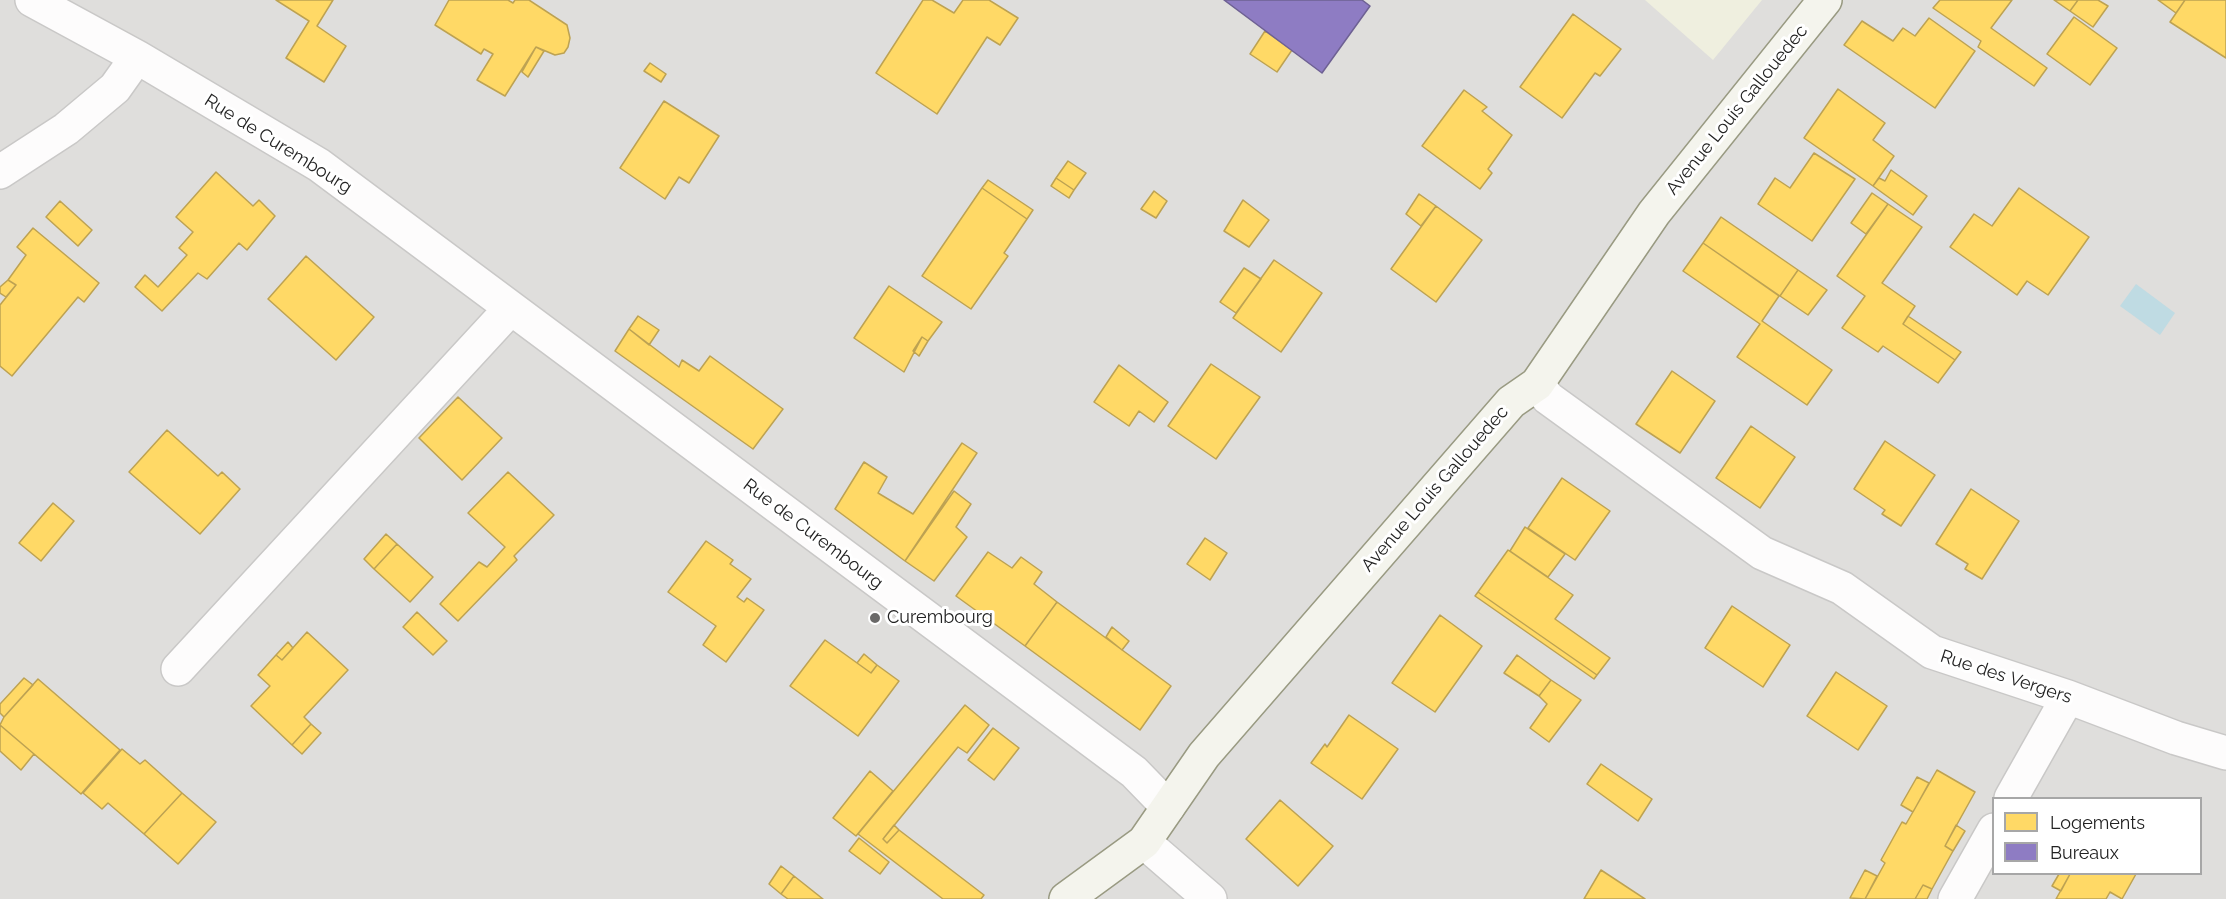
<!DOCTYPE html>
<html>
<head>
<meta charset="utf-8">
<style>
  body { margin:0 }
  #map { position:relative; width:2226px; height:899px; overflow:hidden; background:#f0eeeb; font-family:Raleway,sans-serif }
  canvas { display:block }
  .legend { position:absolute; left:1992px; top:797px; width:210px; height:78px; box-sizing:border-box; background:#fff; border:2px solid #a7a7a7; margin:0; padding:8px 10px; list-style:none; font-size:18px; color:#222 }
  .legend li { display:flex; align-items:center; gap:12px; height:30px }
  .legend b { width:30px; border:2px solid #a7a7a7 }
</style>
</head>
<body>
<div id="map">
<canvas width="2226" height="899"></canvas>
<ul class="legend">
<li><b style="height:16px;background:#ffd966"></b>Logements</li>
<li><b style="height:16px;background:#8e7cc3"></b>Bureaux</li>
</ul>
</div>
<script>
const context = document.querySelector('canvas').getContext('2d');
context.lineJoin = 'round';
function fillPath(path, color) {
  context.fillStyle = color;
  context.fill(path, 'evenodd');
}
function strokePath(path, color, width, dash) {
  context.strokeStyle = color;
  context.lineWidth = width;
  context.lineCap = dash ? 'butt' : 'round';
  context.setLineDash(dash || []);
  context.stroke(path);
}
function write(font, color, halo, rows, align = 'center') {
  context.font = font + ' Raleway,sans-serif';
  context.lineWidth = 6;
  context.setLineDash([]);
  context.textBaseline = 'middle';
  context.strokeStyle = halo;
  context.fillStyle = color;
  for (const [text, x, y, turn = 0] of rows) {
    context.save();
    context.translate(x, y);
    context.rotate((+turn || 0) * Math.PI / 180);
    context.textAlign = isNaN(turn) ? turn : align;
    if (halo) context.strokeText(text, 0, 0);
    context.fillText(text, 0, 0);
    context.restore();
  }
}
fillPath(new Path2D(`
  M0,0H2226V899H0ZM1994,798H2200V874H1994Z`), '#dfdedc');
fillPath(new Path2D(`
  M1645,0H1762L1713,60Z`), '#efefdf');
fillPath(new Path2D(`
  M2136,284L2175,313L2160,335L2120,306Z`), '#bfdbe3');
const homes = new Path2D(`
  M276,0H333L317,26L346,46L324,82L286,58L309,21Z
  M449,0H508L513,3L515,0H529L567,25L570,38L568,47L564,53L555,55L536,47L505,96L477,80L493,54L484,49L481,54L435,25Z
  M923,0H932L954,13L963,0H989L1018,18L1000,45L987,37L937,114L876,73Z
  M1940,0H2012L1991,28L2047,68L2034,86L1978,47L1981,41L1933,8Z
  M2054,0H2078L2070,11Z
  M2078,0H2098L2108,6L2093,27L2070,11Z
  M2158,0H2185L2176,13Z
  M2185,0H2226V58L2170,22Z
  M1573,14L1621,49L1600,76L1595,73L1562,118L1520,87Z
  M2074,17L2117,48L2090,85L2047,54Z
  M1929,18L1975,51L1935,108L1844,45L1862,21L1893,41L1903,28L1915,36Z
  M1265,31L1292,50L1277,72L1250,54Z
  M536,47L544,51L528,77L522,72Z
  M650,63L666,74L661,82L644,71Z
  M1838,89L1885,123L1873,140L1894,156L1873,186L1804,138Z
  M1464,90L1487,107L1482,111L1512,135L1488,169L1492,173L1480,189L1422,146Z
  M664,101L719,136L689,183L679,177L665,199L620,168Z
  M1814,153L1855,179L1812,241L1758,204L1775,178L1790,188Z
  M1068,161L1086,173L1074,190L1056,178Z
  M1891,170L1927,196L1913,215L1873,186L1879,178L1885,181Z
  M216,172L253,206L259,200L275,216L247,250L239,243L207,279L198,273L162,311L135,287L145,275L158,287L187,255L179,248L193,232L176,217Z
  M1056,178L1074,190L1069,198L1051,186Z
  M988,180L1033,210L1027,219L982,188Z
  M982,188L1027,219L1004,253L1008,256L971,309L922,276Z
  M2019,188L2089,237L2048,295L2027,281L2017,295L1950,247L1974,214L1992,226Z
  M1154,191L1167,201L1156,218L1141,209Z
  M1872,193L1888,204L1866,234L1851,223Z
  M1419,194L1436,206L1421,226L1406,214Z
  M1243,200L1269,220L1249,247L1224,231Z
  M60,201L92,230L78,246L46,217Z
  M1888,204L1922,227L1882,283L1915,306L1903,324L1955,360L1938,383L1883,346L1878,352L1842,328L1865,296L1837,276Z
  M1436,206L1482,240L1436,302L1391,269Z
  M1721,217L1798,270L1780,296L1703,243Z
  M33,228L99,283L84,302L78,297L12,376L0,366V305L16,285L8,280L26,255L17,247Z
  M1703,243L1779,296L1762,321L1832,370L1807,405L1737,357L1760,324L1683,271Z
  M306,256L374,317L336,360L268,299Z
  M1274,260L1322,293L1281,352L1233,318Z
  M1244,268L1261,279L1236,313L1220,302Z
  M1798,270L1827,290L1808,315L1780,296Z
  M8,280L16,285L6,297L0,293V287Z
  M889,286L942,322L928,341L922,337L904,372L854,338Z
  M638,316L659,330L649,345L629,329Z
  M1908,316L1961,352L1955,360L1903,324Z
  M629,329L679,367L682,360L699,371L710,356L783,409L753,449L615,351Z
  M922,337L928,341L919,356L913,351Z
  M1211,364L1260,397L1216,459L1168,426Z
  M1119,365L1168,402L1154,422L1139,411L1129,426L1094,402Z
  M1672,371L1715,401L1680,453L1636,424Z
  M458,397L502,438L462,480L419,438Z
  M1751,426L1795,457L1760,508L1716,478Z
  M167,430L218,476L222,472L240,489L200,534L129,472Z
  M1885,441L1935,475L1901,526L1882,514L1885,510L1854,489Z
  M962,443L977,453L905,561L835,509L864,462L887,477L878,493L913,514Z
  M508,472L554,515L514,556L517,560L458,621L440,604L479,562L487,567L505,547L468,513Z
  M1562,478L1610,511L1575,560L1528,528Z
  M1971,489L2019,521L1982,579L1965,569L1968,564L1936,544Z
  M954,491L971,504L956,527L967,537L934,581L905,561Z
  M53,503L74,521L41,561L19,543Z
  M1525,527L1565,554L1548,577L1510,551Z
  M386,534L397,544L374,569L364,559Z
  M1205,538L1227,553L1210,580L1187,564Z
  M706,541L733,560L730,564L751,579L737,597L744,602L747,598L764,610L726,662L703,645L716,626L668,592Z
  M397,544L433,577L410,602L374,569Z
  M1508,550L1573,595L1555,619L1610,658L1597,675L1478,592Z
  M988,552L1012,568L1021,557L1042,572L1034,584L1057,602L1025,646L956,596Z
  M1478,592L1597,675L1594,679L1475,596Z
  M1057,602L1171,686L1140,730L1025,646Z
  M1732,606L1790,645L1763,687L1705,648Z
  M417,612L447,641L433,655L403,627Z
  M1440,615L1482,646L1435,712L1392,683Z
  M1112,627L1129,641L1122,650L1106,637Z
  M307,632L348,670L304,717L311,724L292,745L251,706L270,686L258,675L276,655L282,660Z
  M825,640L871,673L877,665L899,681L858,736L790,686Z
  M288,642L293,648L282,660L276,655Z
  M864,654L877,665L871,673L857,663Z
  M1517,655L1551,680L1539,696L1504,673Z
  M1836,672L1887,706L1858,750L1807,716Z
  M24,678L33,685L4,717L0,713V704Z
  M38,679L120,750L81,794L0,725L4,717Z
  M1551,680L1581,700L1549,742L1530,728L1547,704L1539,696Z
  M965,705L989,725L967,753L958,747L883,839L887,843L899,830L984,895L981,899H943L858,834Z
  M1349,715L1398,749L1362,799L1311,763L1325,744L1327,747Z
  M311,724L321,733L302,754L292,745Z
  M0,725L34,754L21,770L0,751Z
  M993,728L1019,748L994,780L968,760Z
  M122,749L140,764L145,760L182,793L144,834L108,803L102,809L83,793Z
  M1601,764L1652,799L1638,821L1587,784Z
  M1937,770L1975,792L1945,846L1953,851L1932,889L1923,885L1915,899H1865L1885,863L1881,860L1902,822L1906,824Z
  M870,771L893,791L856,836L833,818Z
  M1917,777L1929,783L1913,812L1901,805Z
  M182,793L216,822L178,864L144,834Z
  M1280,800L1333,846L1298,886L1246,839Z
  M894,825L899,830L887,843L883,839Z
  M1956,825L1965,831L1953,851L1945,846Z
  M859,838L889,862L880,874L849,851Z
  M781,866L794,876L781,894L769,884Z
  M1601,870L1645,899H1584Z
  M1865,870L1877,876L1865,899L1850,898Z
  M2059,874H2070L2061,891L2052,886Z
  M2070,874H2136L2122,899L2110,892L2106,899H2056Z
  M794,876L823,899H788L781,894Z
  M1923,885L1932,889L1927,899H1915Z`);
fillPath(homes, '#ffd966');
strokePath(homes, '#bda252', 1.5);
const offices = new Path2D(`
  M1224,0H1362L1370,6L1322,73Z`);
fillPath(offices, '#8e7cc3');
strokePath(offices, '#6e6193', 1.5);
const minor = new Path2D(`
  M32,0L137,57L319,165L1134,772L1168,807
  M0,172L66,129L115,88L137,57
  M1537,384L1548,398L1762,553L1842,588L1932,652L2068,697L2176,738L2226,753
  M178,669L511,308
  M2011,798L2068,697
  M1144,842L1210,899
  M1955,899L1994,830`);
const secondary = new Path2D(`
  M1066,899L1144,842L1204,755L1511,402L1537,384L1654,213L1825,0`);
strokePath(minor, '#c9c8c7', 36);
strokePath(secondary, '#999a82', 36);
strokePath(minor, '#fdfcfc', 33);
strokePath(secondary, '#f4f4ed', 33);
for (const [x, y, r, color] of [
  [875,618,6,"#6a6968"]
]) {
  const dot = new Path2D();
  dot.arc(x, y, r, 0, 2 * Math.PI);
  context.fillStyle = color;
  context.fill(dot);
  strokePath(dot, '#fff', 2);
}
write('18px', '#222', '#fff', [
  ["Avenue Louis Gallouedec",1737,110,-51],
  ["Rue de Curembourg",278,144,32],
  ["Avenue Louis Gallouedec",1435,489,-49],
  ["Rue de Curembourg",813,534,37],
  ["Rue des Vergers",2006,677,18]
]);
write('18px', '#222', '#fff', [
  ["Curembourg",887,618]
], 'left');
</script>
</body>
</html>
